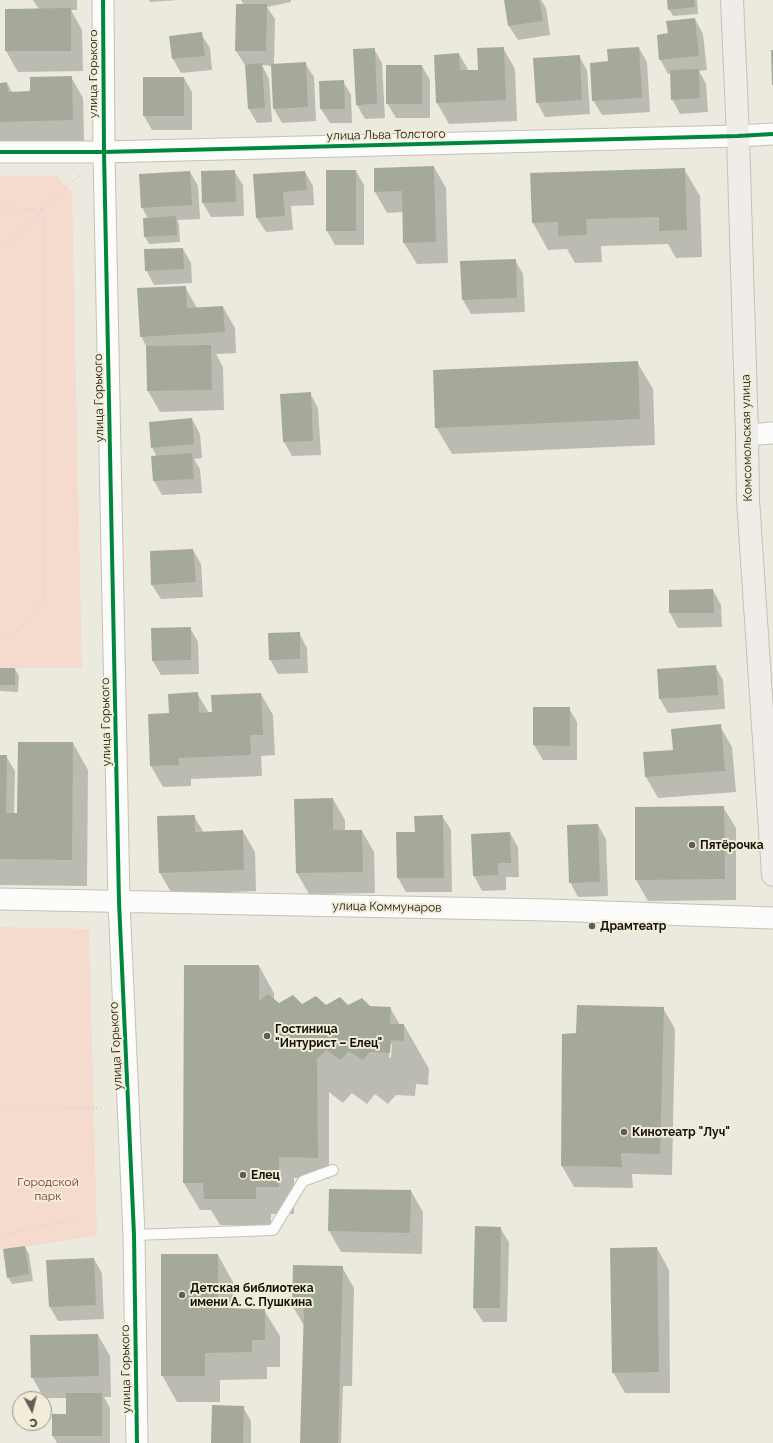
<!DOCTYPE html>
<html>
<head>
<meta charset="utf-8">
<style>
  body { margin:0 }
  #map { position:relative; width:773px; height:1443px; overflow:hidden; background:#eceade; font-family:Raleway,sans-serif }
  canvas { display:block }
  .north { position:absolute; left:12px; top:1391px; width:40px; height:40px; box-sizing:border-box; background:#f2edd8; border:1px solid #999686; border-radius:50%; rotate:173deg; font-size:11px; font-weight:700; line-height:16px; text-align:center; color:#14130b }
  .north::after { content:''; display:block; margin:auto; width:14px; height:18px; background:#605e55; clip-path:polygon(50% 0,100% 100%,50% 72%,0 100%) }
</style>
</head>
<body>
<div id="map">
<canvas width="773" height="1443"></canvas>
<div class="north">С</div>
</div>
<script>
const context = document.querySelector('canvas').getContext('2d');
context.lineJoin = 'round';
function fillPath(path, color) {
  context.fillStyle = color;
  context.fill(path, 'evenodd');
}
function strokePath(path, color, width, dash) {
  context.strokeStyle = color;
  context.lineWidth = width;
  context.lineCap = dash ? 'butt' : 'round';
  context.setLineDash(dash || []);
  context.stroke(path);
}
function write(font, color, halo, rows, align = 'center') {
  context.font = font + ' Raleway,sans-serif';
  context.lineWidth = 4;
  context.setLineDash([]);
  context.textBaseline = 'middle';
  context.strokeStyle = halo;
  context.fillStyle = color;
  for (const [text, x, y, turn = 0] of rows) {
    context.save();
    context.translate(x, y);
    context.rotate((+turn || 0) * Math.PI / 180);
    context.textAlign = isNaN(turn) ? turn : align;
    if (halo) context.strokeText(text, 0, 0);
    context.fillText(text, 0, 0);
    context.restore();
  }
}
fillPath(new Path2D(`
  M0,176H57L72,192L82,668H0Z
  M0,927L89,929L97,1236L0,1250Z`), '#f5dbce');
fillPath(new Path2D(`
  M33,0H77V10H71L82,30L83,71L18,72L6,51L39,9Z
  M149,0H178L150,2Z
  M241,0H291V2L267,7L275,19L274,65L305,63L314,77L316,121L282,123L274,109L272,66L262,65L269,79L272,122L257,123L249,109L246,65H245L236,51L244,5Z
  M505,0H541L546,8L550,35L518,40L509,26Z
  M668,0H697L698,14L673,16L669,9Z
  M695,19L703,34L707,70L699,71L706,84L708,112L680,114L672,99L671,73L668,74L660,59L669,34Z
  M201,34L210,48L212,70L181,73L173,59L170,37Z
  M503,48L515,69L517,121L449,124L437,103L459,54L469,71H479Z
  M639,48L647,62L650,112L602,115L593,100L609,62Z
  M374,49L382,63L385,118L365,119L357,105Z
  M579,56L587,70L590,114L545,117L537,102Z
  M422,66L430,80V118H396L387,103Z
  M71,77L83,98L84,141L0,143V84L7,83L12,92H31Z
  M184,78L192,92V130H152L144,116Z
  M343,81L351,95L352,123H330L321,109Z
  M434,167L446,188L448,263L417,264L404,243V212L387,213L375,192Z
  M684,169L700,196L702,257L676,258L668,244L601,246L602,262L575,263L567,249L548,250L533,223Z
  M234,171L243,185L244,216L211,217L203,203Z
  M356,171L364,185V245H335L327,231Z
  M190,172L198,186L200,219L177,220L179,224L180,242L149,244L145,237L144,219H148L142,207Z
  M305,172L313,186L314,205L291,206L293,230L266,232L257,218L254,175Z
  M183,249L191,263L192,283L154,285L146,270Z
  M515,260L523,274L525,312L471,314L463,300Z
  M185,287L197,308L223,307L235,328L236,353L216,354L223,367L224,410L160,412L148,391L147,348L141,336Z
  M637,362L653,389L655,445L452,454L436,427Z
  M310,393L318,408L321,455L292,456L284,442L281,395Z
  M192,419L200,434L202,458L194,459L200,469L202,493L162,495L154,481L152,457H157L152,447Z
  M193,550L201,564L203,597L161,599L152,585Z
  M713,590L721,605L722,627L678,628L670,613V591Z
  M190,628L198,642L199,674L161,675L153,661Z
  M299,633L307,648L308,673L278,674L270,659Z
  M715,666L723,680L725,709L668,713L660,699Z
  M0,669H15L19,676L18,692L0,691Z
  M197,693L209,713L261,694L273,715L275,755L261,756L262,776L191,779V786L163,787L151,766L149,715L170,714Z
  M534,708H569L577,722V760H543L534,745Z
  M720,726L732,747L736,792L658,798L646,777L644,753L674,751Z
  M73,743L88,770L87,886L0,885V756H6L15,771L14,813L18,814Z
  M333,799L345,820V831H362L374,852L375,893L309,894L297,873Z
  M723,807L736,828V900L648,901L636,880Z
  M194,816L204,833L243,831L255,852L256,891L172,894L160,873Z
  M442,816L451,830L452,892H406L398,878L397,833H416Z
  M598,825L606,839L608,896L578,897L570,882Z
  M510,833L518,847L519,877H506V890L482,891L474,876L472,834Z
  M185,966H259L274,993V1000L279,1004L390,1008L400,1025H404L429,1069L428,1085L416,1084L415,1096L396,1095L388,1104L375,1094L367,1104L352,1093L343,1103L329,1092V1179L294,1178V1214H271V1226L220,1225L211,1210H200L184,1183ZM390,1043L392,1045L391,1058L389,1057Z
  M663,1008L675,1029L672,1175L632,1174L633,1188L574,1187L562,1166L563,1035L577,1034Z
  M330,1190L411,1191L423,1212L422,1254L341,1252L329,1231Z
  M500,1228L509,1242L507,1322H483L474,1308Z
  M25,1247L29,1254L33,1281L12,1284L8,1277Z
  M657,1248L669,1270L670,1393H625L613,1372Z
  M218,1255L233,1282V1309L264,1310L280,1336V1367H267V1379L220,1380V1402H177L162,1375Z
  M94,1259L102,1273L104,1319L58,1321L50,1307L47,1261Z
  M342,1267L354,1288L352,1386H343L341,1443H301L305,1327L293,1307Z
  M98,1335L110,1356L111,1397H104L110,1408V1443H57L53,1436L67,1415V1398H44L32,1377Z
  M243,1407L251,1421V1443H212Z`), '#0003');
fillPath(new Path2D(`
  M504,0H539L543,21L508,26Z
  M667,0H694L695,7L668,10Z
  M236,4H267L266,51H235Z
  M71,8V51H5V9Z
  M695,18L699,56L659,60L657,35L668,33L666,21Z
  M202,32L205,56L172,59L169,36Z
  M504,47L506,100L436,103L434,55L459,53L460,70H478L477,48Z
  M639,47L642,98L592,101L590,63L608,61L607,49Z
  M375,48L377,104L356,105L353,49Z
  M771,50H773V85H772Z
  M580,55L582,100L536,103L533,58Z
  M306,62L308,107L273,109L271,64Z
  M262,63L265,108L248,109L245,65Z
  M386,65H422V104H386Z
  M699,69L700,98L671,100L670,70Z
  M72,76L73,120L0,122V83L7,82L8,92L30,91V77Z
  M143,77H184V116H143Z
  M344,80L345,109H320L319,81Z
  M434,166L436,242L403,243L402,191L374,192V168Z
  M685,168L687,230L659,231V217L586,219L587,235L558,236V222L532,223L530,173Z
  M235,170L236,202L202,203L201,171Z
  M326,170H356V231H326Z
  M190,171L192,205L141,208L139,174Z
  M305,171L307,190L283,192L285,216L256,218L253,174Z
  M176,216L177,235L144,237L143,218Z
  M183,248L184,269L145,271L144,249Z
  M516,259L517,298L462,300L460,261Z
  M186,286L187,308L223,306L225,332L140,337L137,288Z
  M211,345L212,390L147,391L146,346Z
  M638,361L640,419L435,428L433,370Z
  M311,392L313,441L283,442L280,394Z
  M192,418L194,444L151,448L149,422Z
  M192,453L194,479L153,481L151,456Z
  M193,549L196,582L151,585L150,551Z
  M713,589L714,613H669V590Z
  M191,627V660L152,661L151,628Z
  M300,632V659L269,660L268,633Z
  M716,665L718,695L659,699L657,669Z
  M0,668H15V685H0Z
  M198,692L199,713L212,712L211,695L261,693L263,735H250L251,755L179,758V765L150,766L148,714L169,713L168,694Z
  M533,707H570V746L533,745Z
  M721,724L725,771L645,777L643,752L673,750L671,729Z
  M18,742H73L72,860L0,859V755H7L6,813H17Z
  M333,798V830H362L363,872L296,873L294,799Z
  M724,806L725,879L635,880V807Z
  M195,815V832L243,830L244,870L159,873L157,816Z
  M443,815L444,878H397L396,832H415L414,816Z
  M598,824L600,882L569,883L567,825Z
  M510,832L511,863H498V875L473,876L471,834Z
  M184,965H259V1001L268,994L279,1003L293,995L302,1004L316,996L326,1005L340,997L348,1005L362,998L370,1006L391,1007L390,1024H404V1041L391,1040L390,1053L370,1052L363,1060L349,1051L341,1060L326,1050L317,1059L318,1158L279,1157V1187H256V1199H204L203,1183H183Z
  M577,1005L664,1007L660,1154L621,1153L622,1167L561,1166L562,1034L576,1033Z
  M329,1189L411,1190L410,1233L328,1231Z
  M475,1226L501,1227L500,1308H473Z
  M25,1246L29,1274L7,1278L3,1249Z
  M657,1247L659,1372L612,1373L610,1248Z
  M161,1254H218V1308L265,1309V1340H252V1352L205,1353V1376H161Z
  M94,1258L96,1305L49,1307L46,1260Z
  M293,1265L343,1266L338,1443H300L304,1307H292Z
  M98,1334L99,1376L31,1378L30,1335Z
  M66,1393H102V1436H52V1414H66Z
  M212,1405L244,1406L243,1443H211Z`), '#a5a999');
const lane = new Path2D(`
  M134,1235L273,1230L303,1181L333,1170`);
const street = new Path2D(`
  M103,0L104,152L119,902L134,1235L137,1443
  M0,152H104L738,136L773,134
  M747,435L773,433
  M0,899L549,910L773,918`);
const secondary = new Path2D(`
  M732,0L738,136L747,435L748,500L773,875`);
strokePath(lane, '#c3c1b8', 12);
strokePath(street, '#c3c1b8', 23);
strokePath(secondary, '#c3c1b8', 24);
strokePath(new Path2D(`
  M0,208L44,209L43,597L30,622L9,636L0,635
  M0,250L80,175
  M0,1107L102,1108
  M0,1235L78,1219`), '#d7d6d2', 2.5, [1, 3]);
strokePath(lane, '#fcfcfa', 10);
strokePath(street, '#fcfcfa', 21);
strokePath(secondary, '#f0ede8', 22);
strokePath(new Path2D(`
  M103,0L104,152L119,902L134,1235L137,1443
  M0,152H104L738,136L773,134`), '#00873e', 4);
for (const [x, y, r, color] of [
  [692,845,4,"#605e55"],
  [592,926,4,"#605e55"],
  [267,1036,4,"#605e55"],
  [624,1132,4,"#605e55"],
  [243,1175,4,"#605e55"],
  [182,1295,4,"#605e55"]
]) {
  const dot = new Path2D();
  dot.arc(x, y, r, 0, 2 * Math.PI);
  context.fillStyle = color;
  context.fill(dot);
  strokePath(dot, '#f2edd8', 1.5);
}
write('12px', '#14130b', '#f2edd8', [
  ["улица Горького",93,74,-90],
  ["улица Льва Толстого",386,135,-1],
  ["улица Горького",99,398,-91],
  ["Комсомольская улица",747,438,-91],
  ["улица Горького",106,722,-91],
  ["улица Коммунаров",387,907,1],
  ["улица Горького",116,1046,-93],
  ["улица Горького",126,1369,-91]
]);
write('bold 12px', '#14130b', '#f2edd8', [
  ["Пятёрочка",700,845],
  ["Драмтеатр",600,926],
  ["Гостиница",275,1029],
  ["\"Интурист – Елец\"",275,1043],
  ["Кинотеатр \"Луч\"",632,1132],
  ["Елец",251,1175],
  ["Детская библиотека",190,1288],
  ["имени А. С. Пушкина",190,1302]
], 'left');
write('12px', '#7f3622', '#f2edd8', [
  ["Городской",48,1182],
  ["парк",48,1196]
]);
</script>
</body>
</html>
